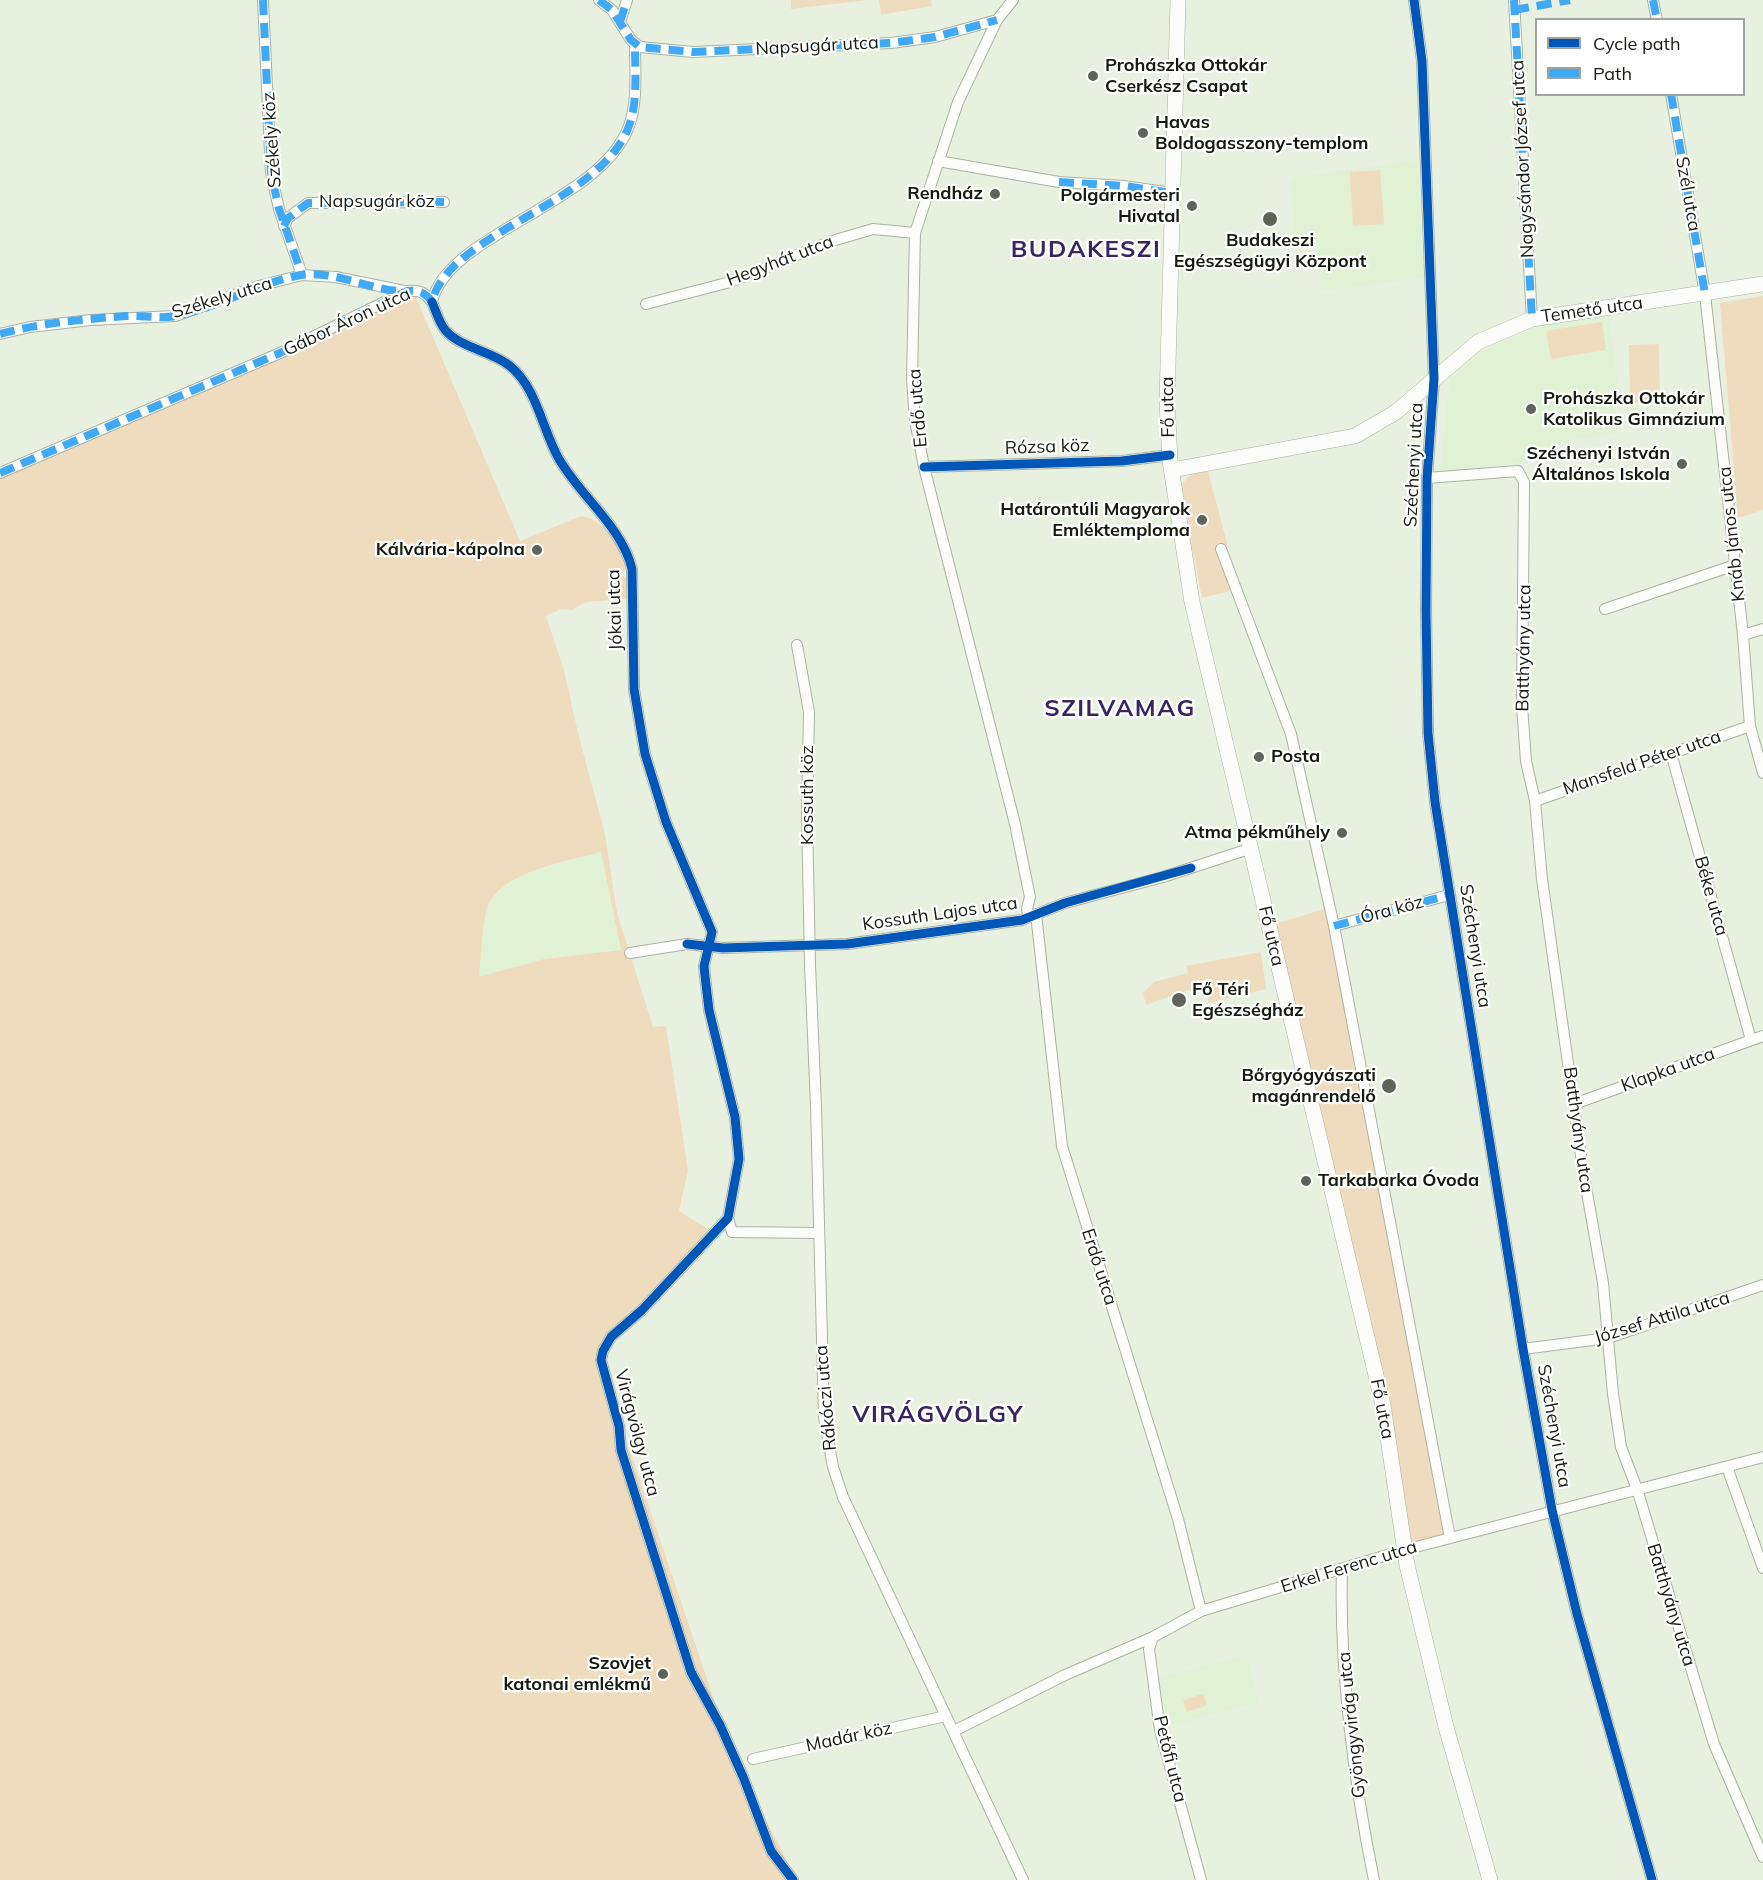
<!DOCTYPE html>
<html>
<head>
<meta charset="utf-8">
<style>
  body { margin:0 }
  #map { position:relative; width:1763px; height:1880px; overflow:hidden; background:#e8f1e0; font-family:Mulish,sans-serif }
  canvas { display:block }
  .legend { position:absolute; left:1535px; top:18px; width:210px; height:78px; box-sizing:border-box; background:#fff; border:2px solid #a1a39f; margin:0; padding:8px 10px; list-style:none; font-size:18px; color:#141a0e }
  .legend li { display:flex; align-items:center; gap:12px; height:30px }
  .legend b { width:30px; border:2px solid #a1a39f }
</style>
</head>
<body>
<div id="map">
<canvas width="1763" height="1880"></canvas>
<ul class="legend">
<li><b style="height:8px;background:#0057b8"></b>Cycle path</li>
<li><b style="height:8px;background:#3fa9f5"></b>Path</li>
</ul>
</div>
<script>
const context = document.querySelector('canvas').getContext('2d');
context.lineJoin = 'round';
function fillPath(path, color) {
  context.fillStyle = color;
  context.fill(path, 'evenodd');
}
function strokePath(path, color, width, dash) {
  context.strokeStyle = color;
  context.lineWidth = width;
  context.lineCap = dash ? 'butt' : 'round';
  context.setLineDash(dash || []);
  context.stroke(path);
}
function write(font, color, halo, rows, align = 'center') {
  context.font = font + ' Mulish,sans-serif';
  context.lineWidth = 4.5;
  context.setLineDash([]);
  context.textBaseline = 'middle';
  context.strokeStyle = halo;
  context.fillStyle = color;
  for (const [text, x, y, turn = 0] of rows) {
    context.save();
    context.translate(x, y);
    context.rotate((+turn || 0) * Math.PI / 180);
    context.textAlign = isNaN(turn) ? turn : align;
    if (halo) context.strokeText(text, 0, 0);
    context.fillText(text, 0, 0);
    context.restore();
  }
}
fillPath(new Path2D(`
  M1418,160L1424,278L1321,291L1317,243L1295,245L1291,178Z
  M1609,313L1617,383L1615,434L1559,442L1532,461L1440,473L1450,379L1479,353L1543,324Z
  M601,852L621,950L544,959L478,978L486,910L495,895L515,877Z
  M1247,1655L1258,1702L1169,1726L1158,1678Z`), '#e1f1d3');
fillPath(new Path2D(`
  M791,0H868L791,9Z
  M879,0H931L932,6L881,15Z
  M1380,170L1384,224L1353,226L1350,172Z
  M415,295L520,541L581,516C601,519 612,536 623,552L620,554L626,569L620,574L627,579V599L586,602L572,610L561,609L546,616L564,670L578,733L605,834L617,913L653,1027L666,1026L688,1171L679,1211L714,1233L603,1351L611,1394L733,1756L797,1880H0V477ZM601,852L621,950L544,959L479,977C481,956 482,933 486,912C495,872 566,862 601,852Z
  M1763,296V510L1738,518L1720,303Z
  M1602,322L1606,350L1551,359L1546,331Z
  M1659,344L1660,402L1630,403L1629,345Z
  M1208,471L1228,547L1219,553L1230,591L1202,598L1182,497V484L1190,475Z
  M1330,907L1450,1538L1404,1550L1383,1405L1269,926Z
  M1261,952L1266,989L1208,1003L1207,993L1188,990L1146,1005L1143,993L1154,982L1188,973L1186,966Z
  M1203,1694L1207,1705L1187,1712L1183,1700Z`), '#efdbbe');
const street = new Path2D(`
  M263,0L271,173L279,209L302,275
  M599,0L612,10L631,40L640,47L693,52L891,43L935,37L997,20
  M1013,0L997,20L958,102L915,233L912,380L915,420L924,467L1015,824L1030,897L1027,909L1029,917
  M1414,0L1422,61L1434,379L1427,478L1426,610L1428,733L1435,802L1523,1349L1552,1510L1577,1614L1652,1880
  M1514,0L1532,319
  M1653,0L1657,20
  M620,22L627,0
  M1671,94L1705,294L1743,635L1750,726L1763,773
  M938,161L1059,182L1124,186L1172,193
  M284,226L288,218L308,203L444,202
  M432,302C436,311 439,323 446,331C461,348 492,351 510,366C537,388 542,429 559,459C581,497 622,527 632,569L634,689L645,754L666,822L712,932L704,966L705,976L709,1010L735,1117L739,1159L728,1218L642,1310L611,1337L603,1351L601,1360L619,1426L621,1450L691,1672L720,1725L744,1779L771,1851L793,1880
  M646,304L730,282L832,241L873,229L915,233
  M0,334L30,327L91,320L175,316L259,286L302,275L336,277L404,291
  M924,467L1122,461L1170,455
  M0,473L280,353L407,291C419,290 425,292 432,302C447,233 601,204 629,126C638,102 635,69 635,44
  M1427,478L1518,471L1524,482L1522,706L1526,761L1535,801L1542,879L1583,1170L1603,1283L1613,1394L1621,1447L1637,1489L1714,1744L1763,1857
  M1221,549L1291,734L1334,926L1450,1538
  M1605,609L1735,565
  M1743,635L1763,629
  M797,645L809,712L807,814L810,965L816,1106L824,1417L833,1467L843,1497L1023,1880
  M1671,753L1751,1040
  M1535,801L1750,726
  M1036,914L1062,1146L1178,1519L1201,1611
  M1334,926L1449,895
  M630,953L687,944L723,948L847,944L1022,920L1065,903L1163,877L1252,848
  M1574,1104L1763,1036
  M728,1218L732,1232L818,1233
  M1523,1349L1608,1338L1763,1285
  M1727,1467L1763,1568
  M1342,1569C1339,1668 1354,1783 1374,1880
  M1153,1637L1149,1649L1160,1730L1201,1880
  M954,1731L1065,1675L1153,1637L1201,1611L1404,1550L1763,1457
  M753,1759L946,1716`);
const secondary = new Path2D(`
  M1178,0L1167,401L1170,461L1192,602L1383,1405L1407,1565L1446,1727L1490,1880
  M1172,470L1355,436L1396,412L1478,342L1532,319L1763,284`);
strokePath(street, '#aab1a4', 12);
strokePath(secondary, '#aab1a4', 16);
strokePath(street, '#fcfdfa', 10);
strokePath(secondary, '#fcfdfa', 15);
strokePath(new Path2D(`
  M263,0L271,173L279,209L302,275
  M599,0L612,10L631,40L640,47L693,52L891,43L935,37L997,20
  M1514,0L1532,319
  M1653,0L1657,20
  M1514,10L1570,0
  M620,22L627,0
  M1671,94L1705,294
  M1059,182L1124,186L1172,193
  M284,226L288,218L308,203L444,202
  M0,334C40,323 85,319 126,316C142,315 160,319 176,316C217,308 257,283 301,275C335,270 371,291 404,291
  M0,473L280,353L407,291C419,290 425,292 432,302C447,233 601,204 629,126C638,102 635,69 635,44
  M1334,926L1449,895`), '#3fa9f5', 8, [15, 8]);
strokePath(new Path2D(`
  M1414,0L1422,61L1434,379L1427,478L1426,610L1428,733L1435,802L1523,1349L1552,1510L1577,1614L1652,1880
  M432,302C436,311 439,323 446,331C461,348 492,351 510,366C537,388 542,429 559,459C581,497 622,527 632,569L634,689L645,754L666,822L712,932L704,966L705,976L709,1010L735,1117L739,1159L728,1218L642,1310L611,1337L603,1351L601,1360L619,1426L621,1450L691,1672L720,1725L744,1779L771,1851L793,1880
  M924,467L1122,461L1170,455
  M687,944L723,948L847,944L1022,920L1065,903L1191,868`), '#0057b8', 9);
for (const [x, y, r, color] of [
  [1093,76,6,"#5e6558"],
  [1143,133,6,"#5e6558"],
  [995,194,6,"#5e6558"],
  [1192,206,6,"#5e6558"],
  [1270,219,8,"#5e6558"],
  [1531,409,6,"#5e6558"],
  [1682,464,6,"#5e6558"],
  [1202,520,6,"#5e6558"],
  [537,550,6,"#5e6558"],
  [1259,757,6,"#5e6558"],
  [1342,833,6,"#5e6558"],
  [1179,1000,8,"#5e6558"],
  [1389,1086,8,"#5e6558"],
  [1306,1181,6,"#5e6558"],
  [663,1674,6,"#5e6558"]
]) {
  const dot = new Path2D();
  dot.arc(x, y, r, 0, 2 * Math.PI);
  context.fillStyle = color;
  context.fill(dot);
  strokePath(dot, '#fff', 2);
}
write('18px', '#141a0e', '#fff', [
  ["Napsugár utca",817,46,-3],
  ["Székely köz",272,140,-94],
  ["Nagysándor József utca",1523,159,-93],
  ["Szél utca",1688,194,80],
  ["Napsugár köz",377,202],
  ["Hegyhát utca",780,261,-21],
  ["Székely utca",222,298,-17],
  ["Temető utca",1592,310,-8],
  ["Gábor Áron utca",347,322,-25],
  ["Fő utca",1168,407,-91],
  ["Erdő utca",918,408,-95],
  ["Rózsa köz",1047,447,-2],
  ["Széchenyi utca",1414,465,-87],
  ["Knáb János utca",1732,534,-96],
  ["Jókai utca",615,610,-92],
  ["Batthyány utca",1524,648,-89],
  ["Mansfeld Péter utca",1642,763,-19],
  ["Kossuth köz",808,795,-90],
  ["Béke utca",1711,896,74],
  ["Óra köz",1392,910,-15],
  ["Kossuth Lajos utca",940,914,-8],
  ["Fő utca",1271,936,77],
  ["Széchenyi utca",1475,946,81],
  ["Klapka utca",1668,1070,-20],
  ["Batthyány utca",1578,1130,82],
  ["Erdő utca",1099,1267,72],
  ["József Attila utca",1662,1318,-17],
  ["Rákóczi utca",826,1398,-95],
  ["Fő utca",1382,1409,79],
  ["Széchenyi utca",1554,1426,80],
  ["Virágvölgy utca",637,1433,75],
  ["Erkel Ferenc utca",1349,1567,-17],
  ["Batthyány utca",1671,1605,73],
  ["Gyöngyvirág utca",1352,1725,-96],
  ["Madár köz",849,1737,-12],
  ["Petőfi utca",1170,1759,76]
]);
write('bold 18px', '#141a0e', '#fff', [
  ["Prohászka Ottokár",1105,66,"left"],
  ["Cserkész Csapat",1105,87,"left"],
  ["Havas",1155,123,"left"],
  ["Boldogasszony-templom",1155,144,"left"],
  ["Rendház",983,194],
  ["Polgármesteri",1180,196],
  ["Hivatal",1180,217],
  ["Budakeszi",1270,241,"center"],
  ["Egészségügyi Központ",1270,262,"center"],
  ["Prohászka Ottokár",1543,399,"left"],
  ["Katolikus Gimnázium",1543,420,"left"],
  ["Széchenyi István",1670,454],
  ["Általános Iskola",1670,475],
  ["Határontúli Magyarok",1190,510],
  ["Emléktemploma",1190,531],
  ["Kálvária-kápolna",525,550],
  ["Posta",1271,757,"left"],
  ["Atma pékműhely",1330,833],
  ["Fő Téri",1192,990,"left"],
  ["Egészségház",1192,1011,"left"],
  ["Bőrgyógyászati",1376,1076],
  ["magánrendelő",1376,1097],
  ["Tarkabarka Óvoda",1318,1181,"left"],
  ["Szovjet",651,1664],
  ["katonai emlékmű",651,1685]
], 'right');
context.letterSpacing = '1.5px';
write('bold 24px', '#372661', '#fff', [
  ["BUDAKESZI",1086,250],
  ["SZILVAMAG",1120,709],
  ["VIRÁGVÖLGY",938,1415]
]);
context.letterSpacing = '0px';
</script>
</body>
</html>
